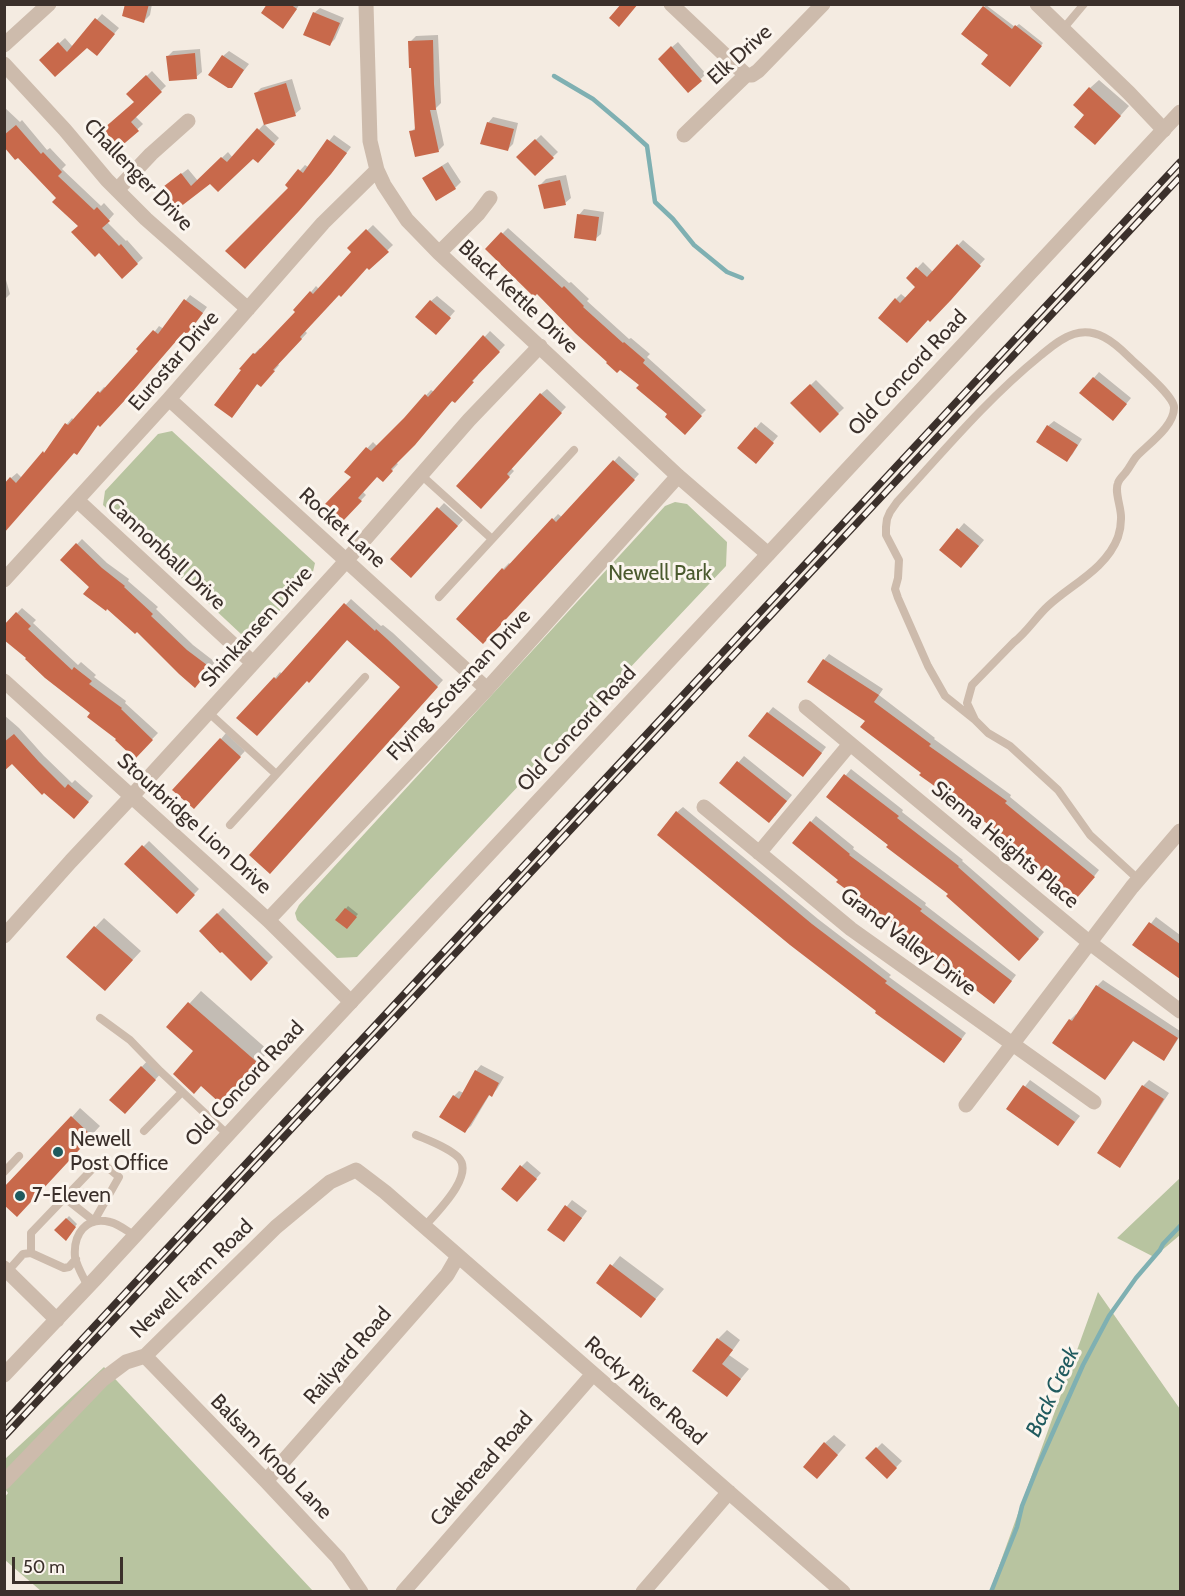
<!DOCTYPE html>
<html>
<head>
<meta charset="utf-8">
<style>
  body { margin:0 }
  #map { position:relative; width:1185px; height:1596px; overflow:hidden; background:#f4ebe1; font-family:Cabin,sans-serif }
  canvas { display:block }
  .frame { position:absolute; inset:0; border:6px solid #3b302b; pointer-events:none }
  .scale { position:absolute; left:12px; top:1557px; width:111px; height:27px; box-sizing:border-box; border:3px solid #3b302b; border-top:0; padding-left:8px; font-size:18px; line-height:21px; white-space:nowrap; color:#3b302b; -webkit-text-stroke:4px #fbf5ee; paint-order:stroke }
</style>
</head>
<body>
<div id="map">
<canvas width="1185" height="1596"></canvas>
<div class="frame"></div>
<div class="scale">50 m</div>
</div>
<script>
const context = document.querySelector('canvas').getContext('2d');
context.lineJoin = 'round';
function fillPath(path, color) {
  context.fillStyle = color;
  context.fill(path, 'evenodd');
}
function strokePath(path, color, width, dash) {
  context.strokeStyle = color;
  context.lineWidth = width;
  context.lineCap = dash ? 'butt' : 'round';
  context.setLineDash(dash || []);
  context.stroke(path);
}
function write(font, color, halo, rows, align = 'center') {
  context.font = font + ' Cabin,sans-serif';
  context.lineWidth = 6;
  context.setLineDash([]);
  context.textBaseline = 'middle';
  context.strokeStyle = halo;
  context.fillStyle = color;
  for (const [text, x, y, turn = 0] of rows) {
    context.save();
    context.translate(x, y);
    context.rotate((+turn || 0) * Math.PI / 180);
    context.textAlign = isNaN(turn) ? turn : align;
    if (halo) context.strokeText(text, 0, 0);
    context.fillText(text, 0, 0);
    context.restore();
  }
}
fillPath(new Path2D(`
  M172,431L315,563L312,576L255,637L241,634L103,505L105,491L158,434Z
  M675,502L687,504L727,542L726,566L357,957L337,958L297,920L295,913L299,905L665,506Z
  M1180,1178V1235L1154,1257L1117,1238Z
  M1098,1292L1180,1409V1591H990Z
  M104,1367L313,1591H41L5,1560L4,1498L8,1493L5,1489V1459Z`), '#b8c4a0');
fillPath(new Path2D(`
  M126,4H152L150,15L144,21Z
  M269,4H300L288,21Z
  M986,5L1015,27L1019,24L1043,43L1012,82L990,55L984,7Z
  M320,8L344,18L335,39L329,45L314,13Z
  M102,14L119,28L102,48L87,46L55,75L41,60L65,38L73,47Z
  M438,35L441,103L436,108L444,145L438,151L411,132L416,127L410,42L416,36Z
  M678,42L706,74L688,91L665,53Z
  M200,49L202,72L196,77L168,56L173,51Z
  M229,51L249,64L232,86L223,56Z
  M152,71L166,86L135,116L143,124L120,146L135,102L128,94Z
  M292,79L301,109L295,114L256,93L261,88Z
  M1099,80L1129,106L1104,134L1086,115L1090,88Z
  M4,107L20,122L22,120L47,150L50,148L66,165L62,169L101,206L104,203L114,214L107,222L126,241L127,240L143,258L122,277L58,198L18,156L4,145Z
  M493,117L518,123L513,144L508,149L488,123Z
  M264,124L279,138L263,156L253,157L210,182L175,209L167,185L188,169L198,181L228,152L233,158Z
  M334,135L351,147L336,167L250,261L291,188L287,185L305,165L308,167Z
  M541,135L558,152L535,174L518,157Z
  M448,162L461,182L455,188L437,199L424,178L430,173Z
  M566,175L571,198L565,203L540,185L546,179Z
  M584,209L604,212L601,234L595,239L579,215Z
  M373,225L393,245L369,268L368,266L339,293L305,331L307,333L278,364L279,365L266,380L258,383L237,411L243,370L241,369L254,354L260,348L262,350L297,312L295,310L311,292L316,286L319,289L353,252L349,248Z
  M508,228L569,283L571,282L589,299L587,301L629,339L631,338L650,354L647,357L706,410L684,432L670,414L641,385L487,249Z
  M963,240L985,259L935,314L928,318L913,335L896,299L901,294L906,298L918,287L908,278L923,262L933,272Z
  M4,273L10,294L4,300Z
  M190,295L207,307L193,327L187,332L184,330L74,451L11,524V478L17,473L22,478L50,447L67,424L72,418L74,420L104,387L106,388L140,351L159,326L164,329Z
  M437,296L455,311L441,327L431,301Z
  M490,331L505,345L477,374L478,375L460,396L453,400L395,462L398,464L383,480L377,475L362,491L366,495L343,519L353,477L346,471L373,442L378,447L431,390L434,392Z
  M1099,372L1131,398L1118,414L1081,393Z
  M816,380L844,408L820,431L792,403Z
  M547,389L566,407L511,468L514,471L486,501L541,394Z
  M1054,421L1082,439L1072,455L1066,460L1048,426Z
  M761,422L778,436L761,456L756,428Z
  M619,456L639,474L546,576L541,581L458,619L503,569L509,563L511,565L558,514L563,518Z
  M444,503L463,520L417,571L392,559Z
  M964,523L984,540L967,561L941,550Z
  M82,539L107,563L129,579L128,581L158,607L156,609L193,645L215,662L201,680L91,587L62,560Z
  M351,599L381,626L383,625L393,633L443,680L275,867L402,687L348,639L307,679L238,718L275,678L280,672L282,674Z
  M22,608L36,620L33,623L78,665L81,662L96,675L94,677L126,701L125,703L158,733L135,757L92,712L46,677L17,613Z
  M829,654L883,689L879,695L935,738L934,739L1011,795L1010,797L1099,870L1082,892L923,772L867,721L824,660Z
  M773,707L826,747L809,770L768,713Z
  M4,715L19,728L44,756L72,783L75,780L93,796L79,812L12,762L4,761Z
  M226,733L245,751L199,801L221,739Z
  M744,756L792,795L775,816L721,783Z
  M851,769L903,810L902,812L963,860L962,861L1044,932L1025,954L828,797Z
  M683,807L818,919L891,975L889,977L966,1033L949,1056L677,812Z
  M816,816L854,847L853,849L926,903L925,905L1016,975L1000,996L916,939L840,880L811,822Z
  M149,841L199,889L177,912L126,864Z
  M348,906L358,914L347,927L337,920Z
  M223,908L273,957L251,979L201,931Z
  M1156,917L1180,935V977L1135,944Z
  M104,918L141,951L113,981L68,956Z
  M1103,980L1180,1031V1036L1169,1053L1164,1059L1134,1040L1111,1072L1105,1078L1055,1042L1070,1020L1076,1014L1077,1015L1097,986Z
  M201,991L269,1051L233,1091L195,1051L168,1027Z
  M150,1058L164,1070L133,1104L111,1100Z
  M481,1065L504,1077L497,1089L492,1095L490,1094L471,1126L465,1131L454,1096L459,1091L464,1093L476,1071Z
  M1030,1080L1080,1116L1058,1144L1008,1109Z
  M1149,1080L1169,1093L1125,1160L1099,1153L1143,1086Z
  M80,1108L100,1126L26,1206L72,1117Z
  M527,1161L541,1173L522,1195V1166Z
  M572,1200L587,1211L569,1235L549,1229Z
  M69,1216L77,1224L68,1236L56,1230Z
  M620,1256L664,1289L641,1316L598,1283Z
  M727,1330L740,1340L729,1355L749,1369L727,1395L694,1371L718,1339Z
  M834,1435L846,1445L826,1468L825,1443Z
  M882,1443L902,1461L887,1477L867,1458Z`), '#0003');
strokePath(new Path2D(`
  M554,76L593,99L626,127L647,146L655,202L673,219L694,245L727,272L742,278
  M991,1592L1017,1527L1022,1506L1038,1466L1083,1365L1109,1316L1136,1278L1160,1250L1163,1244L1180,1226`), '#7fb0b2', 4.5);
fillPath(new Path2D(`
  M125,4H149L144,23L122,16Z
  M267,4H290L297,9L283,29L261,13Z
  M621,4H638L619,27L609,18Z
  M983,6L1012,29L1015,25L1042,46L1010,87L981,64L988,55L961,34Z
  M313,12L340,23L330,46L303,35Z
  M95,18L115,34L97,56L87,48L55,77L39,60L58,42L67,52Z
  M433,40L434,84L436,110H430L439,152L415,157L409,131L415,130L411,68H409L408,41Z
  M671,46L702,81L688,93L658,59Z
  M195,53L197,79L169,81L166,56Z
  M222,55L244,70L232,88H228L208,75Z
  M146,75L162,92L131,122L139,131L119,148L103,129L134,102L126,94Z
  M286,83L296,116L264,125L254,93Z
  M1089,87L1121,116L1095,145L1074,127L1084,115L1073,105Z
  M487,122L514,129L508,151L480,144Z
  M16,125L41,154L43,152L62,172L58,176L94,210L97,207L110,221L102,228L119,246L121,244L138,264L122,279L99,253L95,257L71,232L78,226L52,202L56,198L18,158L15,160L4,147V135Z
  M257,128L275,144L258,163L253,159L218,192L210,184L175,211L159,190L181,173L191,186L221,157L227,162Z
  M327,139L347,153L331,174L299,211L245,269L225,251L288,188L285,185L298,169L303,173Z
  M535,139L554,158L535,176L516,157Z
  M442,166L456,189L436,201L422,178Z
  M560,180L566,205L544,209L538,185Z
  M577,214L599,217L596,241L574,238Z
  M366,229L389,252L369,270L367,268L341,297L339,295L300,337L302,339L273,370L275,371L261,387L257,384L232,418L214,405L241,370L239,369L253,353L255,354L295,312L293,310L310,291L313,294L351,252L347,248Z
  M501,232L562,288L564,286L584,306L583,307L623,343L624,342L645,360L643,363L702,416L685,435L665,417L667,414L636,388L639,385L620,370L617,373L606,363L607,362L575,333L537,294L534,297L485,249Z
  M957,244L981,266L951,300L930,322L928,320L907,343L878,318L895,298L900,303L915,287L906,278L916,267L927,277Z
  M184,299L203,313L187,334L184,332L126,399L100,427L98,425L77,455L74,453L4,533V484L10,477L16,483L43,451L44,453L65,423L68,425L98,391L100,393L138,351L136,349L153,330L158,334Z
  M430,300L451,318L436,335L415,317Z
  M483,335L500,352L472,381L474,382L455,403L452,401L415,445L391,469L393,471L383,482L377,477L358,498L362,501L343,521L325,504L351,477L344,472L366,447L371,451L404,418L425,394L428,397Z
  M1093,377L1127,404L1113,421L1079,393Z
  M810,384L839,414L820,433L790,403Z
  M540,393L562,413L507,474L510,477L481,509L456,486Z
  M1047,425L1078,445L1067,462L1036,442Z
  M755,427L774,443L756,464L737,448Z
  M613,460L635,480L483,644L456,619L502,568L504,570L552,518L556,522Z
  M437,507L458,526L411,578L390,559Z
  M957,528L979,546L961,568L939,550Z
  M76,543L102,568L125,586L124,587L153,614L151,616L187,650L211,668L195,688L179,674L137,632L135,634L107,609L106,611L83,594L89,587L60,560Z
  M344,603L375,631L376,629L387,639L438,687L270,874L249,855L400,687L347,640L309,683L307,681L257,736L236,718L274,677L276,679Z
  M16,612L31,626L28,629L72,670L74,667L92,681L89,684L122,708L121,709L153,740L135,759L115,740L116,739L87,717L90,713L45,678L25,659L26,658L4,640V625Z
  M823,659L879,695L874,702L931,744L929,746L1007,801L1005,803L1095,877L1076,899L997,834L999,832L919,775L921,773L860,727L865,721L807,682Z
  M767,712L822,753L803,777L748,736Z
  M14,734L39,762L65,788L68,784L89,802L74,819L44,793L42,795L12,764L4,771V742Z
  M220,738L241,757L194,809L172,790Z
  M737,761L787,801L769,823L719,783Z
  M844,774L899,816L897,818L959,866L958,867L1039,939L1019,961L946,896L948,894L886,847L888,845L826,797Z
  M676,811L812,924L887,981L885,983L962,1039L944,1063L875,1013L876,1011L790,945L657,835Z
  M810,821L850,854L849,855L922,909L920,911L1012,981L994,1004L912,941L914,939L836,882L838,880L792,843Z
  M142,845L195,895L177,914L124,864Z
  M345,908L357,917L347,929L335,920Z
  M217,913L268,963L251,981L222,952L220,953L199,931Z
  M1149,922L1180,944V979L1132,945Z
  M94,926L133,960L105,991L66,957Z
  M1096,985L1178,1038L1164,1061L1133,1041L1105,1080L1052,1043L1069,1019L1072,1021Z
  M188,1002L258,1063L222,1105L201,1086L194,1094L173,1074L193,1051L166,1027Z
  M141,1066L156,1080L125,1114L109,1100Z
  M475,1070L499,1083L492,1097L489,1095L465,1133L439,1117L453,1095L459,1099Z
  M1023,1085L1075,1122L1058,1146L1006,1109Z
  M1142,1085L1164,1099L1120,1168L1097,1153Z
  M71,1116L92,1136L17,1217L4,1205V1187Z
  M520,1165L537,1179L517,1202L501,1189Z
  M565,1205L582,1218L564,1242L547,1230Z
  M66,1218L76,1227L66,1241L54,1230Z
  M610,1264L656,1299L641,1318L596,1283Z
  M717,1338L733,1350L722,1364L741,1379L727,1397L692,1371Z
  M824,1442L838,1455L817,1479L803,1467Z
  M876,1447L897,1468L887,1479L865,1458Z`), '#c8694b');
strokePath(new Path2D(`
  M1063,29L1084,4
  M420,474L492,539
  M439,597L574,450
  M208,712L276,774
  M975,720L945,696L928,666L898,598L895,589L898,578L899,560L886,535V527L887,519L890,512L897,502C943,452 987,399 1040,356C1050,348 1061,338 1074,334C1096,327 1114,342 1129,357C1139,367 1173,395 1174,407C1175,426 1147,445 1136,457C1132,462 1130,467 1126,472C1124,475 1119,479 1118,483C1114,492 1122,509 1121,519C1121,525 1120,531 1118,537C1106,569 1072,584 1048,606C1036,617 1027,632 1014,642L972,685L967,703L975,720L988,733L1010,746L1058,790L1090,835L1139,880
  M230,825L365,677
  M100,1018L130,1040L160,1071L227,1134
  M144,1131L182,1092
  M416,1135C430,1141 447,1147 458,1157C476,1175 436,1213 424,1227
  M4,1172L19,1156
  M31,1253V1233L100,1161L119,1177L94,1221L65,1198
  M8,1271L23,1254L31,1253L64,1268L69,1267L76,1259
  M88,1287C84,1278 77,1267 75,1257C73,1234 86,1216 110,1222C119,1224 127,1231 135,1236`), '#cdbbac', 8);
strokePath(new Path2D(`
  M366,4L370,141L377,170L384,185L407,220L439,253L678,476L768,554
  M671,4L746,75
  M1037,4L1129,93L1164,130
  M4,45L49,4
  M4,64L65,130L107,180L146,219L248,309
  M684,135L746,75H752L758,71L823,4
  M117,190L151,154L188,121
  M439,253L478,214L490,198
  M169,399L487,689
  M78,501L253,663
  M4,580L169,399L323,223L377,170
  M4,681L268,920L351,1002
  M806,707L1090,943L1180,1011
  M704,807L851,929L1094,1102
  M759,853L850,744
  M268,920L487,689L678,476
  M4,936L71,861L132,796L338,570L469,420L540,346
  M966,1105L1132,887L1180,831
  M145,1356L266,1481L338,1558L361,1592
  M266,1481L447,1275L458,1256
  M4,1482L102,1380L126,1362L145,1356L276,1227L330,1182L356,1170L385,1192L843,1592
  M403,1592L593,1374
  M643,1592L729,1492`), '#cdbbac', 15);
strokePath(new Path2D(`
  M4,1268L57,1320
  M4,1375L96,1278L268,1091L1180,112`), '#cdbbac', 15);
const rail = new Path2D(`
  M4,1423L1180,162
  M4,1437L1180,177`);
strokePath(rail, '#3b302b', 7);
strokePath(rail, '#fbf5ee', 4.5, [14]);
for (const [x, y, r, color] of [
  [58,1152,6,"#1f5a5e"],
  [20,1196,6,"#1f5a5e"]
]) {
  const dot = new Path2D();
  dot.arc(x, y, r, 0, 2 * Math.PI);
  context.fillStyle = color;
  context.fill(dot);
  strokePath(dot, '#fbf5ee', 2);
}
write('21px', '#3b302b', '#fbf5ee', [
  ["Elk Drive",740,55,-42],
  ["Challenger Drive",138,175,46],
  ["Black Kettle Drive",518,297,43],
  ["Eurostar Drive",174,361,-49],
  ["Old Concord Road",908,373,-47],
  ["Rocket Lane",342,528,42],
  ["Cannonball Drive",166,554,43],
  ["Shinkansen Drive",257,627,-48],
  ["Flying Scotsman Drive",459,685,-47],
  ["Old Concord Road",577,729,-47],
  ["Stourbridge Lion Drive",194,824,42],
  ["Sienna Heights Place",1005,845,40],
  ["Grand Valley Drive",908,942,37],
  ["Old Concord Road",245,1084,-47],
  ["Newell Farm Road",192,1279,-44],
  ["Railyard Road",348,1356,-49],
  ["Rocky River Road",645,1391,41],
  ["Balsam Knob Lane",271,1457,46],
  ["Cakebread Road",482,1469,-49]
]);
write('21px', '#4a5a2e', '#fbf5ee', [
  ["Newell Park",660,574]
]);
write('21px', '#3b302b', '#fbf5ee', [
  ["Newell",70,1140],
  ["Post Office",70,1164],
  ["7-Eleven",32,1196]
], 'left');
write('italic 22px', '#1f5a5e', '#fbf5ee', [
  ["Back Creek",1053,1392,-65]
]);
</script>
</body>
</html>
